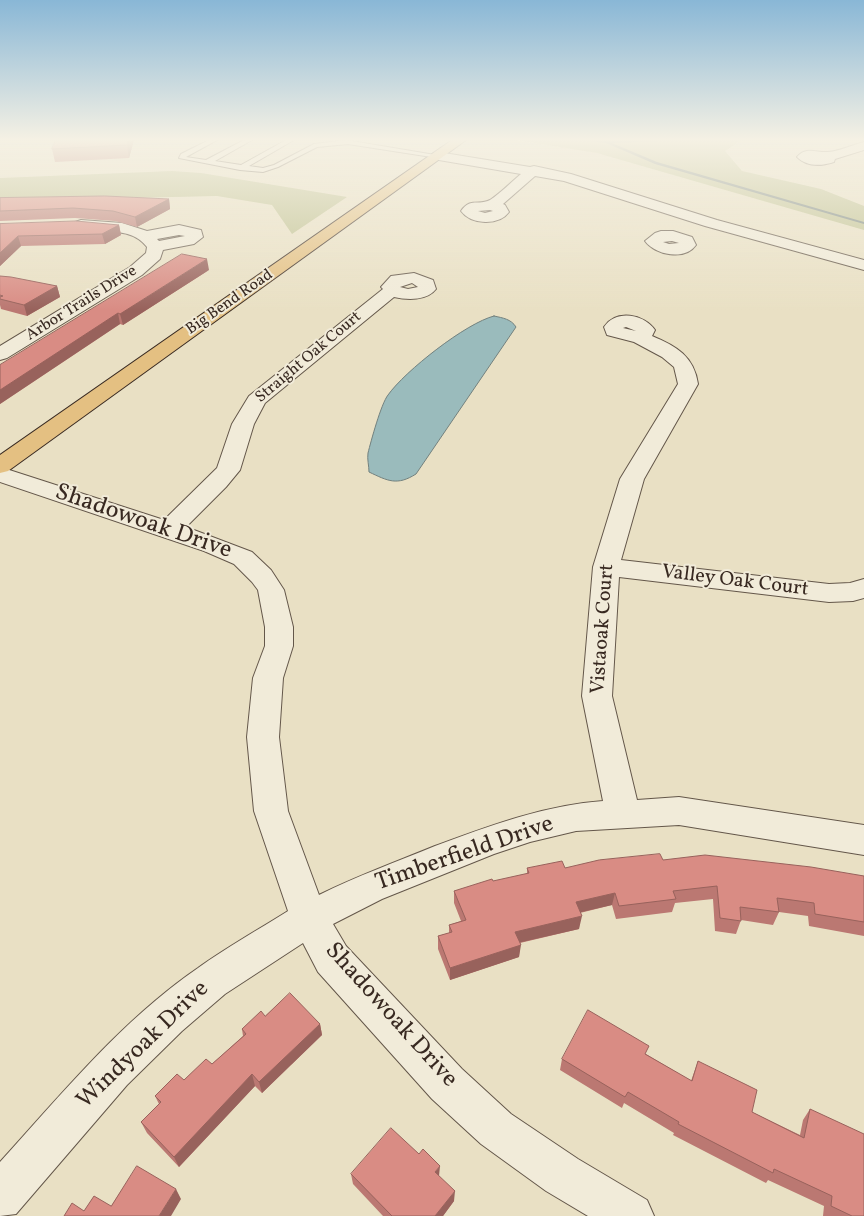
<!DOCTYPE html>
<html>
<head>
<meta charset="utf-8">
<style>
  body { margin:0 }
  canvas { display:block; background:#e9e0c4 }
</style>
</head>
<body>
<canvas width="864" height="1216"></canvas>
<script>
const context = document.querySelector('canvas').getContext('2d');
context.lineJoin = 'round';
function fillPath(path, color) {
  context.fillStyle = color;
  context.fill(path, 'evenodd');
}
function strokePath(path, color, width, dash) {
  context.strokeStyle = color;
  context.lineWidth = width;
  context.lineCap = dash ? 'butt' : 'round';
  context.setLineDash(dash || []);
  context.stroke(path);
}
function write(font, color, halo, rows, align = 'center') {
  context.font = font + ' Vollkorn,serif';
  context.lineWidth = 4;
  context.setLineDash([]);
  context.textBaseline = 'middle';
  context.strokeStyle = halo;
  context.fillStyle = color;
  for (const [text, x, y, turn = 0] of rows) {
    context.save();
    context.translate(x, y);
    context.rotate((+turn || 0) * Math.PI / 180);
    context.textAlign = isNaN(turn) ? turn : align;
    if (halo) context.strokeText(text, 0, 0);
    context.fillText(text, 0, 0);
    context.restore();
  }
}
fillPath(new Path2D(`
  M516,140H742L725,151L742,171L821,189L864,206V230L597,153Z
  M172,171L201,173L347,197L292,234L272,205L217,196L0,201V178Z`), '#bec08f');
const water = new Path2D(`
  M494,316C503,318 511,319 516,327L416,474C397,486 388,481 369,472C369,466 367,459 368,453C371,441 381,404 388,395C405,371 466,323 494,316Z`);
fillPath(water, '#9abbbc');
strokePath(water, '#73817e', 1);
fillPath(new Path2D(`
  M581,140L607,141L662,140L660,141L612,143L657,162L864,222V224L655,164L606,143Z`), '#73817e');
const service = new Path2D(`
  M209,140H217L186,157L206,160L244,140H252L215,161L241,165L286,140H294L249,166L263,168L274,165L314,144L346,140L441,156L438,158L348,144L317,147L278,167L263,172L240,170L179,158L181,154Z`);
const minor = new Path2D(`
  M864,142V150L835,159L834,162C822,166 807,167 797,157C806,146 817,153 828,152C840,151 852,145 864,142Z
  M438,152L530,167L534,166L571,174L717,220L864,260V270L705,226L564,181L535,176L503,204L505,205L509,212C499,226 471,225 461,211C471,197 478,206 490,200C501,193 511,182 521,174L433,159L431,156ZM490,210L493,211L485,213L478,211Z
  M81,220L122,223L147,231L179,225L201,230L203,237L194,244L163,250L160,259L142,275L7,358L0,360V346L130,267L146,253L147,247C130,225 99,234 75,228L73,225L75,222ZM179,235L185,236L159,241L157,239Z
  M661,231H673L692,237L696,245C685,261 655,255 645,241L655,233ZM672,241L679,243L669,244L663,242Z
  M414,273L433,280L436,289C427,301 407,300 394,297L265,403L254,424L240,470L226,487L186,527L252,552L271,570L284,590L293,627V646L283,678L279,737L288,811L319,895C357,876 396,862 435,846C489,826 545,805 603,801L582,696L593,567L620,479L678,384L674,367L662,357L634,342L607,335L604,327C616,309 644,314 655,330L652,336C676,346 694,356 698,384L644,479L621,560L829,584L850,583L864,579V598L853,601L829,602L619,577L612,696L637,800L679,797L864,825V855L679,825L576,831L530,842L494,854L382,899L333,924L346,946L462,1069L511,1114L578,1159L647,1200L654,1216H588L546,1191L481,1144L432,1099L318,972L303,943L225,994L182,1031L127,1085L16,1214L0,1216V1162C62,1094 122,1020 198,968C227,947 258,930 288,911L254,811L247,737L253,678L265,646V627L258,590L252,582L234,564L204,551L0,482V467L164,520L217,468L232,424L249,396L383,289L381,287L391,276ZM412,283L418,287L408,289L400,287ZM626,327L636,331L623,328Z`);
const primary = new Path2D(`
  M452,140H466L8,471L0,473V455Z`);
strokePath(service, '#64574a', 2);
strokePath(minor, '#64574a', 2);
strokePath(primary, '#382921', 2);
fillPath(service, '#f1ebd9');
fillPath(minor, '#f1ebd9');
fillPath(primary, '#e4c082');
fillPath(new Path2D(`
  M134,140L129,158L55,162L52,149Z
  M0,198L169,199L170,209L137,227L115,221L75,218L0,221Z
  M0,224L119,225L121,235L105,244L21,246L0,266Z
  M209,270L123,325L120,324L0,404V365Z
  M0,276L57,286L60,297L27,316L1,309L0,305Z
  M663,860L864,876V936L809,926L808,916L779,912L773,925L741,920L736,934L715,931L713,899L675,903L672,912L616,919L612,905L580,913L579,929L520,943L519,957L450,980L438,949V936L449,933V925L461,921L454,903V891L527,874V868H565Z
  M265,1016L320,1024L322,1035L262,1093L255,1086L179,1167L147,1133L141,1122L159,1104L155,1096L184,1080L212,1064L243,1036L242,1029Z
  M646,1054L691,1081L698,1061L752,1112L800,1135L803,1120L810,1109L864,1216H823L824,1206L768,1180L766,1183L673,1135L674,1133L624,1103L622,1108L560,1070L562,1059Z
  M351,1174L439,1176L454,1201L443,1216H383L353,1184Z`), '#bb7872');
fillPath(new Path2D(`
  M128,140H134L129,158L127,145Z
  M169,199L170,209L137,227L135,217Z
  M119,225L121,235L105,244L102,234Z
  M18,236L21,246L0,266V253Z
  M207,259L209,270L123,325L120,314Z
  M57,286L60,297L27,316L24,305Z
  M118,313L120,324L0,404V390Z
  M615,893L612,905L573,914L576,902Z
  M582,916L579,929L513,944L515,932Z
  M521,945L519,957L450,980V968Z
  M320,1024L322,1035L262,1093L259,1082Z
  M252,1074L255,1086L179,1167L174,1157Z
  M440,1166L439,1176L435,1172Z
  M176,1189L181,1199L171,1216H159Z
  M455,1191L454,1201L443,1216H435Z`), '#98625c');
const building = new Path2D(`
  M56,140H128L127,145L52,149Z
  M105,196L169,199L135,217L113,211L73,208L0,211V198Z
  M76,221L119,225L102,234L18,236L0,253V224Z
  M182,254L207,259L120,314L118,313L0,390V365Z
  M0,276L11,277L57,286L24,305L0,299V297L3,296L0,295Z
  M660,854L663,860L705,855L811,867L864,876V922L815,914L814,903L777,898L779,912L740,907L741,921L720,918L717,886L673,891L676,899L619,906L615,893L576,902L582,916L515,932L521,945L450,968L438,936L452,932L449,925L466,920L454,891L492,879L493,881L529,873L527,868L562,861L565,868L599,860Z
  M290,993L320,1024L259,1082L252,1074L174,1157L141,1122L161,1102L155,1096L177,1074L184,1080L206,1059L212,1064L246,1034L242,1029L261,1011L265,1016Z
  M588,1010L649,1046L645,1054L692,1081L698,1061L757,1090L752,1112L804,1138L810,1109L864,1134V1216H852L831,1206L832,1196L774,1169L773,1173L678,1124L679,1122L628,1092L625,1097L562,1059Z
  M391,1128L419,1154L423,1149L440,1166L435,1172L455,1191L435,1216H392L351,1174Z
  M137,1166L176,1189L159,1216H64L72,1203L84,1211L94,1196L111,1206Z`);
fillPath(building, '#d98c84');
strokePath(building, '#98625c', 1);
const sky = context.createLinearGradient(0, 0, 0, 310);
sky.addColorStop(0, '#89b7d6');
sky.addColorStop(0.45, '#f5f1e4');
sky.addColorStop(1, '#f5f1e400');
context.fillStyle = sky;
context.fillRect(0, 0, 864, 310);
write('16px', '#382921', '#f1ebd9', [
  ["Big Bend Road",230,303,-35],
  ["Arbor Trails Drive",82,304,-32],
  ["Straight Oak Court",309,358,-40]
]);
write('20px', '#382921', '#f1ebd9', [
  ["Valley Oak Court",735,582,7],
  ["Vistaoak Court",604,629,-86]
]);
write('24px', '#382921', '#f1ebd9', [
  ["Shadowoak Drive",143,523,19],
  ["Timberfield Drive",465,855,-19],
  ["Shadowoak Drive",390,1016,48],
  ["Windyoak Drive",144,1046,-44]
]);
</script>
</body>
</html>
